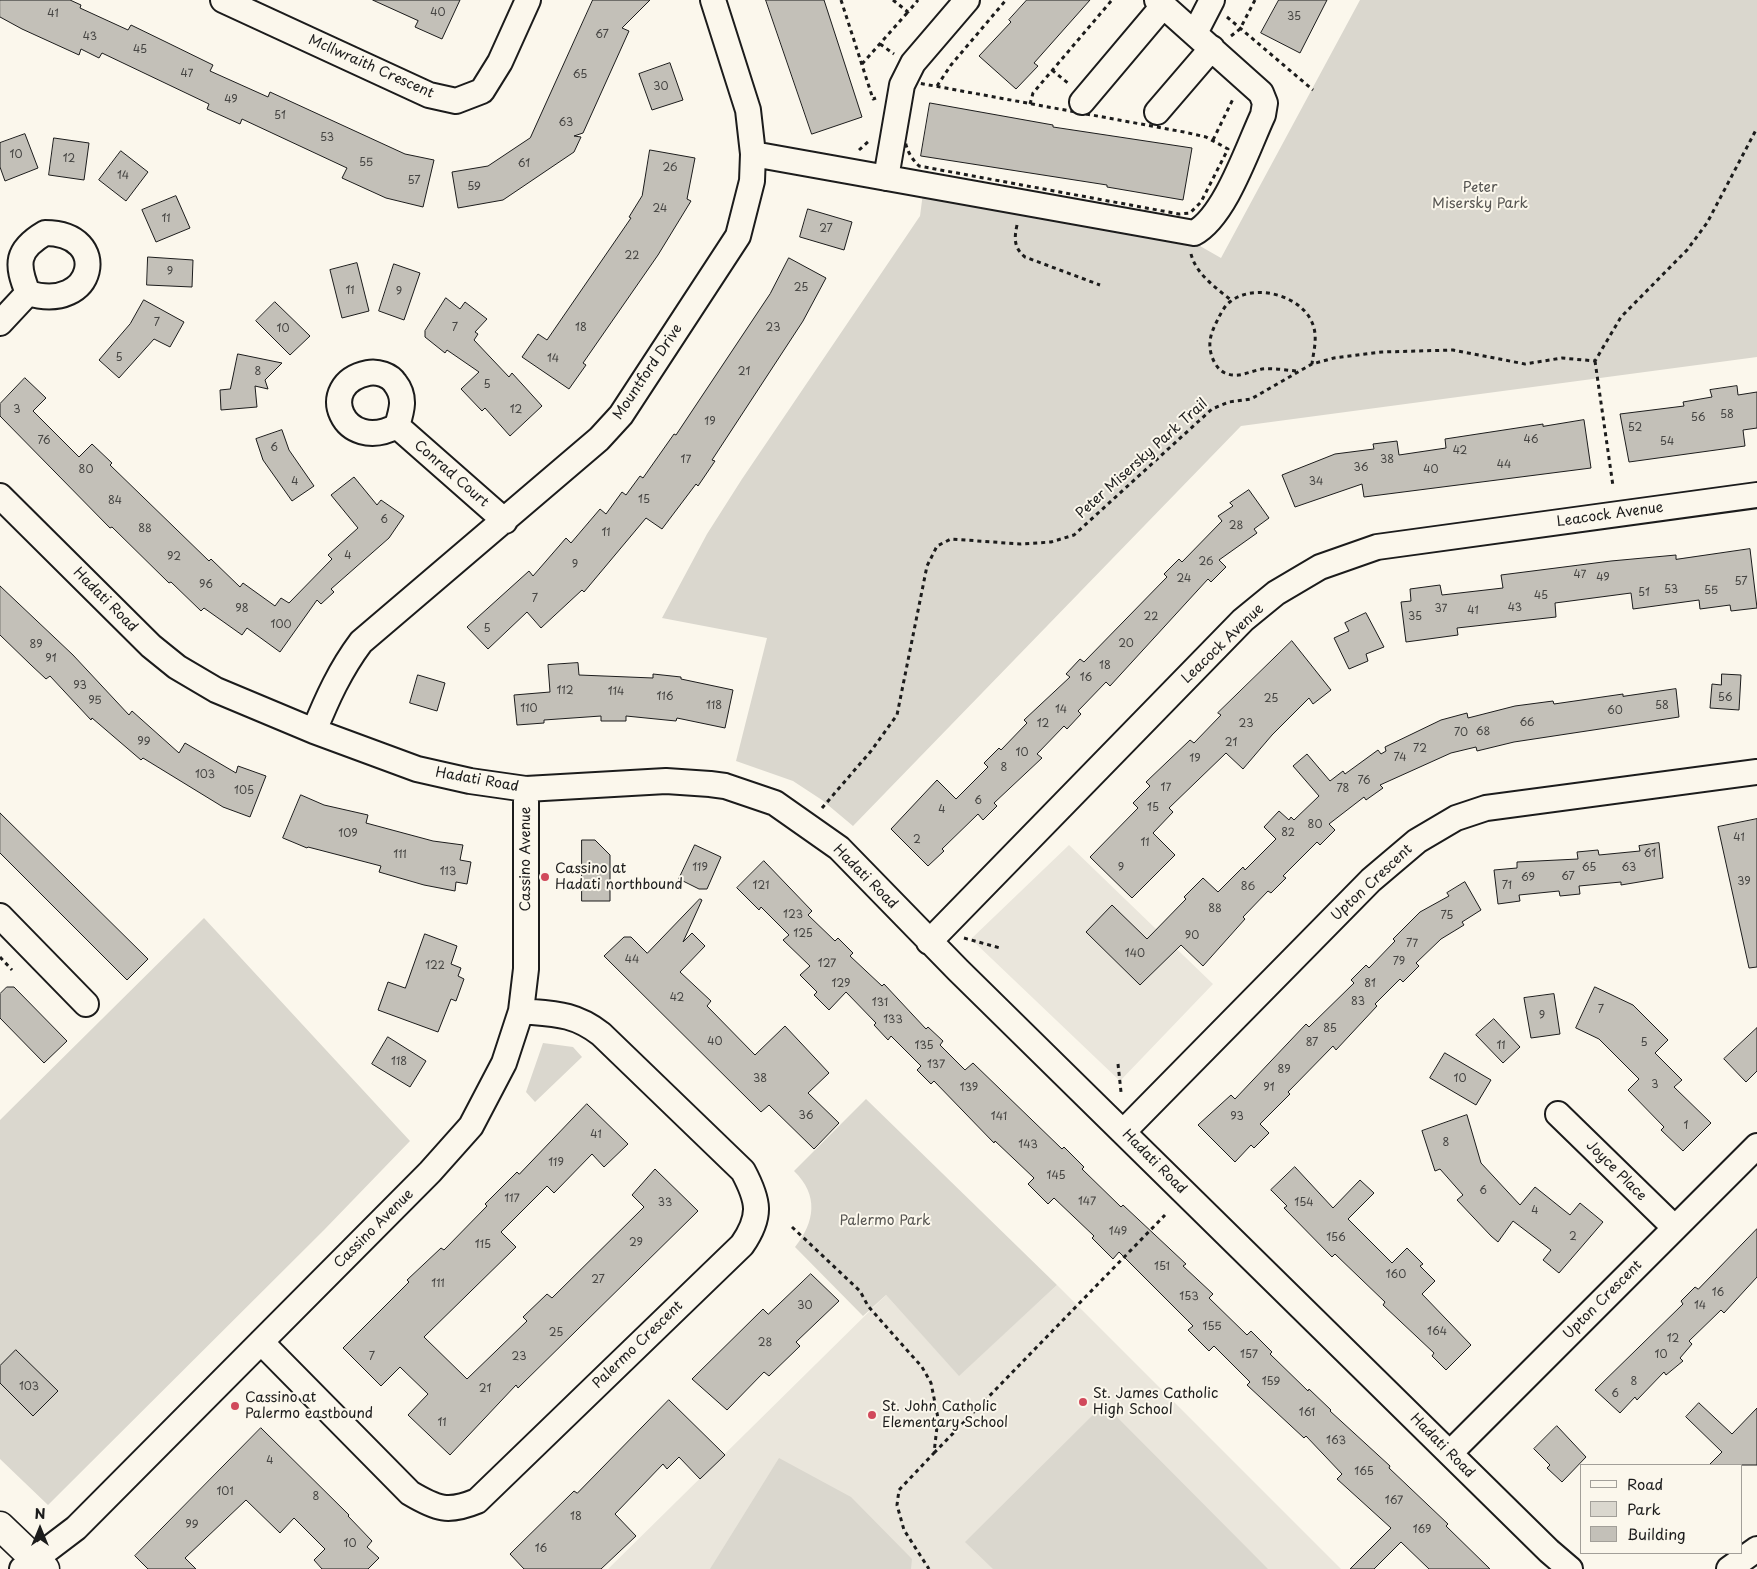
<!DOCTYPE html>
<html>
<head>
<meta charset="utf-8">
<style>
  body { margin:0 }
  #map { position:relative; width:1757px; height:1569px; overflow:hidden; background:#fbf7ec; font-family:"Playpen Sans",sans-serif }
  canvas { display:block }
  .legend { position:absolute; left:1580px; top:1464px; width:162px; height:90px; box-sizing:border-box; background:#fbf7ec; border:1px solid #a29f99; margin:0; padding:6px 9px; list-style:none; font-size:15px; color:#1c1c1c }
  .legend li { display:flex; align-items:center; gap:10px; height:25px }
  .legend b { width:25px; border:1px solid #a29f99 }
  .north { position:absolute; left:15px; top:1504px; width:50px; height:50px; -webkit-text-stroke:4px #fbf7ec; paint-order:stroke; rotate:0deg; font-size:14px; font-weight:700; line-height:20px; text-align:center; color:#1c1c1c }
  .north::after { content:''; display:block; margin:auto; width:18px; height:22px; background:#1c1c1c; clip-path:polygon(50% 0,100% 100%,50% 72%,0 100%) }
</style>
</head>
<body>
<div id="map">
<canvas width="1757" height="1569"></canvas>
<ul class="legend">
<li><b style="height:6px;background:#fbf7ec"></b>Road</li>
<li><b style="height:14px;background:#dad7ce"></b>Park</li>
<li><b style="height:14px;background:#c3c0b8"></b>Building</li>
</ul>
<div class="north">N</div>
</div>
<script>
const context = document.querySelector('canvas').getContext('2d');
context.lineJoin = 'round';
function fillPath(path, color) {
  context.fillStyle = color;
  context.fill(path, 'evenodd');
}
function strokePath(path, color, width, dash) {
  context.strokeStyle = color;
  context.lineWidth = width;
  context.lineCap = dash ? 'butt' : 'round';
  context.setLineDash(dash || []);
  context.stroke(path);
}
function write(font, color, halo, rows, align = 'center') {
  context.font = font + ' "Playpen Sans",sans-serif';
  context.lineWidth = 4;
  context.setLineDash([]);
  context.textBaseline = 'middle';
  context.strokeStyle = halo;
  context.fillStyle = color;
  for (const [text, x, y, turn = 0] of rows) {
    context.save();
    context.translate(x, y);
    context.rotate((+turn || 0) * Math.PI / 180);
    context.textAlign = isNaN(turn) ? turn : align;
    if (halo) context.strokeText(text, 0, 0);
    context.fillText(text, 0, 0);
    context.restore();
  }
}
fillPath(new Path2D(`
  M1069,845L1213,984L1120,1081L971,939Z
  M1057,1285L1341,1569H608L886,1295L959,1375Z`), '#eae6dc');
fillPath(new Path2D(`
  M1360,0H1757V357L1241,426L853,826L822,800L793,781L736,761L767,638L662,618L707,534L742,479L920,216L923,193L1193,242L1221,258Z
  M204,918L410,1141L324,1230L48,1505L0,1459V1120Z
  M543,1043L573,1047L582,1057L535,1102L526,1092Z
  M866,1099L1057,1285L959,1376L886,1295L863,1316L795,1247C815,1222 819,1195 794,1171Z
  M1104,1404L1268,1569H993L965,1542Z
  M779,1458L851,1497L912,1559L911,1569H710Z`), '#dad7ce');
const building = new Path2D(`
  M0,0H70L81,5L80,8L128,30L131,25L166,42L213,65L210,71L268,97L270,92L405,154L434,160L423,207L386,198L342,178L347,168L242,119L240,124L207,109L209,104L102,53L99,58L81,49L79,55L22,29L0,17Z
  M373,0H460L442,39L415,27L418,21Z
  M593,0H650L622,28L629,31L583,133L574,136L581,137L574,152L503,200L458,208L452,172L488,166L530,138Z
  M766,0H824L862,117L812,134Z
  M1027,0H1090L1034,63L1038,66L1016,89L979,56L1011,22L1009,20Z
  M1279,0H1327L1300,53L1261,33Z
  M670,63L683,100L652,110L639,74Z
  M930,103L1053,125V127L1192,148L1183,200L1107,187V185L921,156Z
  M25,134L38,168L5,181L0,167V143Z
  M54,138L89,143L84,180L49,175Z
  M650,150L695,158L687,199L691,201L658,255L583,363L586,365L569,389L522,357L538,334L547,340L631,218L629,217L642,196Z
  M121,151L148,172L126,201L99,180Z
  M176,196L190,228L156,242L142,210Z
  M808,209L852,222L844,250L800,237Z
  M148,257L193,260L192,287L147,285Z
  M789,258L826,278L803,321L712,460L715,461L698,486L696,484L662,529L646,518L584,592L582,590L541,628L527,612L488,649L467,627L529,571L533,576L566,538L571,543L600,509L606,514L622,492L626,495L640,476L643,478L674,434L676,435L770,294Z
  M357,263L369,311L342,318L330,270Z
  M394,264L420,273L404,320L379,311Z
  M446,298L460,309L465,302L487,319L475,332L478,334L474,340L509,377L512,373L542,406L510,436L485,408L482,411L461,389L479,372L447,350L445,353L425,337V331Z
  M144,300L184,322L170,347L154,339L119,378L99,360L130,324Z
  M275,302L310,336L290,355L256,321Z
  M238,354L282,363L265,380L268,389L255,386L257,407L221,410L220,390L230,389Z
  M25,378L46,398L33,411L79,457L92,444L112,463L110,465L209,561L211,559L240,587L243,583L275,606L281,598L289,603L332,559L328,555L358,528L331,495L354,477L377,505L381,500L404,516L389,538L331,589L334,592L321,604L317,600L280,652L247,628L242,635L204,608L201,611L171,582L169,583L112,527L110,528L0,416V404Z
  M1737,386L1738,395L1757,392V428L1743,430L1745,446L1629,462L1620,414L1684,406L1683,402L1712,397L1710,390Z
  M1584,420L1591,468L1364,497L1362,484L1295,507L1282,475L1335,454L1374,449L1373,444L1397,441L1399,455L1446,448L1445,439L1543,424V426Z
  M282,430L289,450L314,486L292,501L263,460L256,439Z
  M1249,490L1269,518L1254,529L1257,533L1219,560L1226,567L1211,582L1208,579L1110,686L1106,682L1078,711L1081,714L1067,729L1064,726L1037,754L1042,758L994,803L997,806L983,820L978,814L942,849L944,851L928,866L891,829L937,780L956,799L988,767L984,763L999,748L1001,750L1027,723L1024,720L1070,677L1066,674L1080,659L1084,662L1167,577L1164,574L1179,559L1182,562L1222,521L1218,516L1233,506L1230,503Z
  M1750,549L1757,608L1731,611L1730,605L1700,609L1699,600L1633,609L1631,593L1555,603L1556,617L1457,628L1458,635L1406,642L1401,602L1411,601L1410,589L1440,585L1442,595L1503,588L1501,575L1611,561L1676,555V559Z
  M0,586L73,655L129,715L132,711L179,753L185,743L236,773L238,766L266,776L250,817L223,807L143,758L141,760L92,718L91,720L50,676L46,679L31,665L0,635Z
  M1366,613L1384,647L1366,654L1368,661L1349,669L1334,638L1349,631L1345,623Z
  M1292,641L1331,690L1313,704L1309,698L1272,735L1243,769L1226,753L1169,808L1173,812L1153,833L1175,855L1132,898L1090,857L1138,808L1133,803L1150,786L1146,782L1190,740L1194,743L1221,715L1218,713Z
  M578,663L579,675L653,678V674L681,677V679L733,690L725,728L677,718L676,721L626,716V721H601V716L544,720V723L517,725L514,695L550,692L548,665Z
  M1722,674L1741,675L1739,710L1710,708L1712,684L1721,685Z
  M418,675L445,683L437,711L410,703Z
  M1676,689L1679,717L1514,742L1477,751L1476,747L1451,753L1380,785L1383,788L1366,800L1364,797L1329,824L1335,830L1320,845L1317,842L1283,876L1286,878L1271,893L1268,891L1243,917L1245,919L1203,966L1181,945L1140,985L1086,932L1112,905L1147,939L1186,899L1184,897L1203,878L1218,892L1243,867L1245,870L1276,839L1264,827L1279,811L1289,820L1291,817L1294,820L1319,796L1293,766L1307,754L1330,781L1343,771L1345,774L1378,750L1381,754L1386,751L1385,747L1441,720L1467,713L1468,718L1515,706L1553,701L1554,704L1623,694V696Z
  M301,795L324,805L368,815L366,823L433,841L463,845L460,860L471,862L467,884L456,882L455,891L424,885L379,872L381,866L308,847L307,848L283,838Z
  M0,813L148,959L127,980L0,853Z
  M1757,819V967L1749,968L1718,827Z
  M582,840H595L610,855V901H582Z
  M1659,843L1663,878L1621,885V882L1579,886L1580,894L1560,896L1559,891L1519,895L1520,901L1498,904L1494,870L1517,868V862L1578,859L1577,852L1598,850L1599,855L1640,851L1639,846Z
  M695,845L721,857L707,889H699L679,879Z
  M764,861L812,911L808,915L835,941L838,938L853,953L850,956L882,986L884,984L926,1029L928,1027L943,1041L940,1045L965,1070L973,1063L1062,1149L1064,1147L1084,1167L1082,1169L1121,1207L1123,1205L1186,1264L1183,1266L1213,1294L1209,1298L1247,1335L1251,1331L1272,1352L1270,1354L1308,1391L1309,1389L1331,1410L1330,1411L1390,1466L1389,1468L1448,1524L1446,1526L1490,1569H1429L1401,1542L1374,1569H1350L1391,1528L1337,1479L1342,1474L1306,1436L1304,1438L1247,1385L1250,1382L1214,1346L1209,1351L1188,1330L1193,1326L1119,1252L1113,1259L1092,1238L1094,1236L1054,1198L1048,1204L1028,1184L1034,1178L995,1141L994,1143L934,1081L931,1084L917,1070L921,1066L891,1036L888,1040L874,1025L876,1023L846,992L829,1010L814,995L817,992L800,975L810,966L783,940L789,935L761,907L759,910L737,888Z
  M1465,882L1481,910L1462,922L1464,925L1441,939L1416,963L1419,966L1403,982L1400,979L1375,1004L1377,1006L1336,1050L1333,1046L1288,1092L1290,1094L1260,1124L1269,1133L1254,1148L1251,1145L1235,1162L1198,1125L1231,1095L1235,1099L1306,1024L1309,1027L1354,983L1351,980L1366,965L1369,968L1395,941L1393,939L1420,912L1449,896L1447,893Z
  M700,899L702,900L683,942L692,933L705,946L680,972L711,1001L707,1006L755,1055L785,1026L829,1073L808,1093L839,1123L814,1149L769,1105L761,1112L604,956L624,937H631L647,953Z
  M425,934L457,946L451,964L461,968L458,976L464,979L456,1001L451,999L438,1032L378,1010L388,982L405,988Z
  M7,987H14L67,1041L44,1063L0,1018V994Z
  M1595,987L1633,1005L1668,1040L1655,1053L1682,1080L1674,1087L1711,1123L1683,1151L1661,1130L1664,1127L1628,1090L1639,1079L1599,1039L1576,1028Z
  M1554,994L1560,1034L1531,1038L1524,998Z
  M1494,1019L1520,1047L1503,1063L1476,1035Z
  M1757,1028V1071L1746,1082L1724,1059Z
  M388,1037L426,1061L410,1087L372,1064Z
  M1445,1053L1491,1080L1476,1105L1430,1078Z
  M587,1104L628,1144L604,1167L592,1154L554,1193L547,1186L501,1232L516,1247L424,1337L467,1379L527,1321L523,1317L547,1294L552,1298L644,1207L632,1195L655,1169L698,1211L518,1388L516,1385L450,1455L408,1415L428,1394L400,1367L381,1386L343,1348L409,1282L407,1280L441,1248L444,1250L487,1206L485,1204L517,1172L519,1174Z
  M1467,1115L1481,1163L1520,1205L1535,1187L1570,1215L1580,1203L1603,1222L1559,1273L1543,1260L1551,1250L1513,1221L1498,1242L1491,1236L1457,1200L1463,1195L1440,1169L1435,1171L1422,1131Z
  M1295,1167L1333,1208L1360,1180L1374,1193L1348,1219L1392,1263L1407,1248L1423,1264L1420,1266L1435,1281L1422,1294L1471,1345L1446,1370L1432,1356L1434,1353L1383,1305L1385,1302L1335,1254L1332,1257L1284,1208L1287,1206L1271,1190Z
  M1757,1229V1277L1724,1313L1721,1310L1689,1341L1692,1344L1680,1358L1683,1361L1666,1375L1664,1372L1637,1400L1635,1397L1620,1413L1595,1390L1683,1304L1681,1301L1695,1287L1698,1289Z
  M811,1274L839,1301L796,1342L800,1346L769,1376L764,1372L727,1410L692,1379L763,1309L768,1314Z
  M16,1350L58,1391L33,1416L0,1383V1366Z
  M669,1400L725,1455L700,1479L679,1457L667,1469L663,1464L615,1514L636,1536L601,1569H524L510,1554L574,1491L577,1493Z
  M1699,1403L1732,1434L1757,1408V1465H1709L1722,1452L1686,1417Z
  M1557,1426L1586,1457L1562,1482L1547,1468L1550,1465L1534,1449Z
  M261,1428L349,1515L348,1516L372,1541L367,1547L379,1558L368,1569H322L314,1560L325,1549L294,1518L280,1533L246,1500L185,1558L196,1569H148L135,1556Z`);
fillPath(building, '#c3c0b8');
strokePath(building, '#1c1c1c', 1);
const minor = new Path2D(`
  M223,0L429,95L456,101L482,91L500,62L528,0
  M1195,33L1212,0
  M1082,102L1163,6
  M1157,112L1212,48
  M753,154L1194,233C1225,217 1248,147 1263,115L1265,103L1261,93L1157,0
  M886,178L902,85L913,63L967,0
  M45,233C112,233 95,314 28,293C16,264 16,250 45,233Z
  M0,323L28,293
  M397,426C343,455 314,384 368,373C377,371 390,375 395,383C406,397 402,410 397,426L505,521
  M0,496L151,646L177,667L216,690L314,731L417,769L470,781L526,789L666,781L710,784L725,786L775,803L839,848L958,970L1549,1551L1570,1569
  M314,731C327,699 340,670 361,642L599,439L621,415L738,236L752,181L753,154L748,110L713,0
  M0,916L86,1004
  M929,942L1243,620L1276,593L1320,567L1377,547L1757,495
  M1558,1114L1675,1228
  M1123,1132L1371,880L1417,841L1456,818L1486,808L1757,772
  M261,1342L410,1493C437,1509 448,1513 477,1501L742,1245C762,1216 759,1201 743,1171L601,1034C574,1013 554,1014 521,1011
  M1450,1453L1757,1146
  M22,1569L76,1528L430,1172L471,1126L504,1063L521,1011L526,969V789
  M1729,1569L1757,1549`);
const major = new Path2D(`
  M0,1526L45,1569`);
strokePath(minor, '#1c1c1c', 28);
strokePath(major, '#1c1c1c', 31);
strokePath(new Path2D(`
  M841,0L873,99L876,98
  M893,0L908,12L918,0
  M1227,17L1313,90
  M1231,36L1240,29L1255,0
  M880,44L894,54
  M862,64L908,12
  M1052,70L1069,84
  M913,82L1184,132L1206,137L1228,149L1201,202L1190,213L1179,214L919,166C894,142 907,112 913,82Z
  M937,86L951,65L1006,0
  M1030,104L1033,93L1112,0
  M1213,140L1233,99
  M859,150L869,141
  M1017,225C1014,239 1014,248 1025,257L1100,285
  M1191,254C1196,274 1216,288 1231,300
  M1595,361L1613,486
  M1296,371C1285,370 1273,368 1262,369C1250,371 1238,379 1225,373C1216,369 1211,357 1210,348C1209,337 1213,329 1218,319C1221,313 1225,305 1231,301C1258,281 1312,298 1315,334C1316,344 1313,355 1312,364
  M822,808L871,751L897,715L927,566L937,546L951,539L1020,544L1051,542L1074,535L1212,409L1229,402L1251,399L1312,364L1334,358L1382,352L1453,350L1525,364L1562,358L1595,361L1621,317L1687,250L1707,223L1757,128
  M964,938L1000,948
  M0,957L12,970
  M1118,1064L1121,1092
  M792,1227L860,1291L868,1306L922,1367L931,1383L938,1418L934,1453L899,1490L897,1505L904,1530L929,1569
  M934,1453L1165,1215`), '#1c1c1c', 3, [4, 4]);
strokePath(minor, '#fbf7ec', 24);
strokePath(major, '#fbf7ec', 28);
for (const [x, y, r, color] of [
  [545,877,5,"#d1495b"],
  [1083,1402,5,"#d1495b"],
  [235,1406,5,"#d1495b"],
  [872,1415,5,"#d1495b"]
]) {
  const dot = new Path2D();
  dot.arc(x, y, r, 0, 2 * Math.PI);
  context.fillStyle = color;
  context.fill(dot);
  strokePath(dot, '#fbf7ec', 2);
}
write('11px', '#464543', null, [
  ["40",438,13],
  ["41",53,14],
  ["35",1294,17],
  ["67",602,35],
  ["43",90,37],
  ["45",140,50],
  ["47",187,74],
  ["65",580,75],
  ["30",661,87],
  ["49",231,100],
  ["51",280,116],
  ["63",566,123],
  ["53",327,138],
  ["10",16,155],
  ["12",69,159],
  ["55",366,163],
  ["61",524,164],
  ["26",670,168],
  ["14",123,176],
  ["57",414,181],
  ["59",474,187],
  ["24",660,209],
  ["11",166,219],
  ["27",826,229],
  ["22",632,256],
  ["9",170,272],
  ["25",801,288],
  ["11",350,291],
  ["9",399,292],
  ["7",157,323],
  ["7",455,328],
  ["18",581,328],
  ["23",773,328],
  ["10",283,329],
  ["5",119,358],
  ["14",553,359],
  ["8",258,372],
  ["21",744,372],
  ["5",487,385],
  ["3",17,410],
  ["12",516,410],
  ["58",1727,415],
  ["56",1698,418],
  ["19",710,422],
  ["52",1635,428],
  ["46",1531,440],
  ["76",44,441],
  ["54",1667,442],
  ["6",274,448],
  ["42",1460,451],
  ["17",686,460],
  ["38",1387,460],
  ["44",1504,465],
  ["36",1361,468],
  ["80",86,470],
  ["40",1431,470],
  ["4",295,482],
  ["34",1316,482],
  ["15",644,500],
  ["84",115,501],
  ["6",384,520],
  ["28",1236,526],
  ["88",145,529],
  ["11",606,533],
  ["4",348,556],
  ["92",174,557],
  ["26",1206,562],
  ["9",575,565],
  ["47",1580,575],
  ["49",1603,578],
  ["24",1184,579],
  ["57",1741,582],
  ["96",206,585],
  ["53",1671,590],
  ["55",1711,591],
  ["51",1644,593],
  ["45",1541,596],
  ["7",535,599],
  ["43",1515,608],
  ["98",242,609],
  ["37",1441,609],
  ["41",1473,611],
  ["22",1151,617],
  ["35",1415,617],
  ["100",281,625],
  ["5",487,629],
  ["20",1126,644],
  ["89",36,645],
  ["91",51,659],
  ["18",1105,666],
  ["16",1086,678],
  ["93",80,686],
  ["112",565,691],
  ["114",616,692],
  ["116",665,697],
  ["56",1725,698],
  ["25",1271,699],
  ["95",95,701],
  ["118",714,706],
  ["58",1662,706],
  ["110",529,709],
  ["14",1061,710],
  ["60",1615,711],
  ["66",1527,723],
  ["12",1043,724],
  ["23",1246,724],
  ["68",1483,732],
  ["70",1461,733],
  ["99",144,742],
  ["21",1231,743],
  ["72",1420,749],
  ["10",1022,753],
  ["74",1400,758],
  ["19",1195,759],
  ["8",1004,768],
  ["103",205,775],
  ["76",1364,781],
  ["17",1166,788],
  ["78",1343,789],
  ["105",244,791],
  ["6",978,801],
  ["15",1153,808],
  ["4",942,810],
  ["80",1315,825],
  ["82",1288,833],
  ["109",348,834],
  ["41",1739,838],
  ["2",917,840],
  ["11",1145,843],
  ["61",1650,854],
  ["111",400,855],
  ["119",700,868],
  ["9",1121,868],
  ["65",1589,868],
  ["63",1629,868],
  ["113",448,872],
  ["67",1568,877],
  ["69",1528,878],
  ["39",1744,882],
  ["121",761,886],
  ["71",1507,886],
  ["86",1248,887],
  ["88",1215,909],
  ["123",793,915],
  ["75",1447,916],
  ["125",803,934],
  ["90",1192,936],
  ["77",1412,944],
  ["140",1135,954],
  ["44",632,960],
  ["79",1399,962],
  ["127",827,964],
  ["122",435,966],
  ["129",841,984],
  ["81",1370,984],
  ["42",677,998],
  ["83",1358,1002],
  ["131",880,1003],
  ["7",1601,1010],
  ["9",1542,1016],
  ["133",893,1020],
  ["85",1330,1029],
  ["40",715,1042],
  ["87",1312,1043],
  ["5",1644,1043],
  ["135",924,1046],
  ["11",1501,1046],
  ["118",399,1062],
  ["137",936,1065],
  ["89",1284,1070],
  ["38",760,1079],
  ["10",1460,1079],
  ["3",1655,1085],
  ["139",969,1088],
  ["91",1269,1088],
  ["36",806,1116],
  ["141",999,1117],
  ["93",1237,1117],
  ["1",1686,1126],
  ["41",596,1135],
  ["8",1446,1143],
  ["143",1028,1145],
  ["119",556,1163],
  ["145",1056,1176],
  ["6",1483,1191],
  ["117",512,1199],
  ["147",1087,1202],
  ["33",665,1203],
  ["154",1304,1203],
  ["4",1535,1211],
  ["149",1118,1232],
  ["2",1573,1237],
  ["156",1336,1238],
  ["29",636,1243],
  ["115",483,1245],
  ["151",1162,1267],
  ["160",1396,1275],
  ["27",598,1280],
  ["111",438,1284],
  ["16",1718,1293],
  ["153",1189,1297],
  ["30",805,1306],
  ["14",1700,1306],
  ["155",1212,1327],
  ["164",1437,1332],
  ["25",556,1333],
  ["12",1673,1339],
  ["28",765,1343],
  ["157",1249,1355],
  ["10",1661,1355],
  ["7",372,1357],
  ["23",519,1357],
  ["159",1271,1382],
  ["8",1634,1382],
  ["103",29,1387],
  ["21",485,1389],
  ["6",1615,1394],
  ["161",1307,1413],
  ["11",442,1423],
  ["163",1336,1441],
  ["4",270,1461],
  ["165",1364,1472],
  ["101",225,1492],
  ["8",316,1497],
  ["167",1394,1501],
  ["18",576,1517],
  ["99",192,1525],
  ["169",1422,1530],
  ["10",350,1544],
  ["16",541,1549]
]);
write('14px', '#1c1c1c', '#fbf7ec', [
  ["McIlwraith Crescent",371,67,24],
  ["Mountford Drive",648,372,-56],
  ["Peter Misersky Park Trail",1142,459,-42],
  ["Conrad Court",451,474,41],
  ["Leacock Avenue",1610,515,-8],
  ["Hadati Road",105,600,45],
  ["Leacock Avenue",1223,644,-44],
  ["Hadati Road",477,780,10],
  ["Cassino Avenue",526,859,-90],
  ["Hadati Road",865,877,45],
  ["Upton Crescent",1372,883,-43],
  ["Hadati Road",1154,1162,45],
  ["Joyce Place",1616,1171,45],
  ["Cassino Avenue",374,1229,-45],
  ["Upton Crescent",1603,1300,-45],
  ["Palermo Crescent",638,1345,-44],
  ["Hadati Road",1442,1446,45]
]);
write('14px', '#555451', '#fbf7ec', [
  ["Peter",1480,188],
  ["Misersky Park",1480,204],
  ["Palermo Park",885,1221]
]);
write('14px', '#1c1c1c', '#fbf7ec', [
  ["Cassino at",555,869],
  ["Hadati northbound",555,885],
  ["St. James Catholic",1093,1394],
  ["High School",1093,1410],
  ["Cassino at",245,1398],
  ["Palermo eastbound",245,1414],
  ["St. John Catholic",882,1407],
  ["Elementary School",882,1423]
], 'left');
</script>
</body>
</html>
